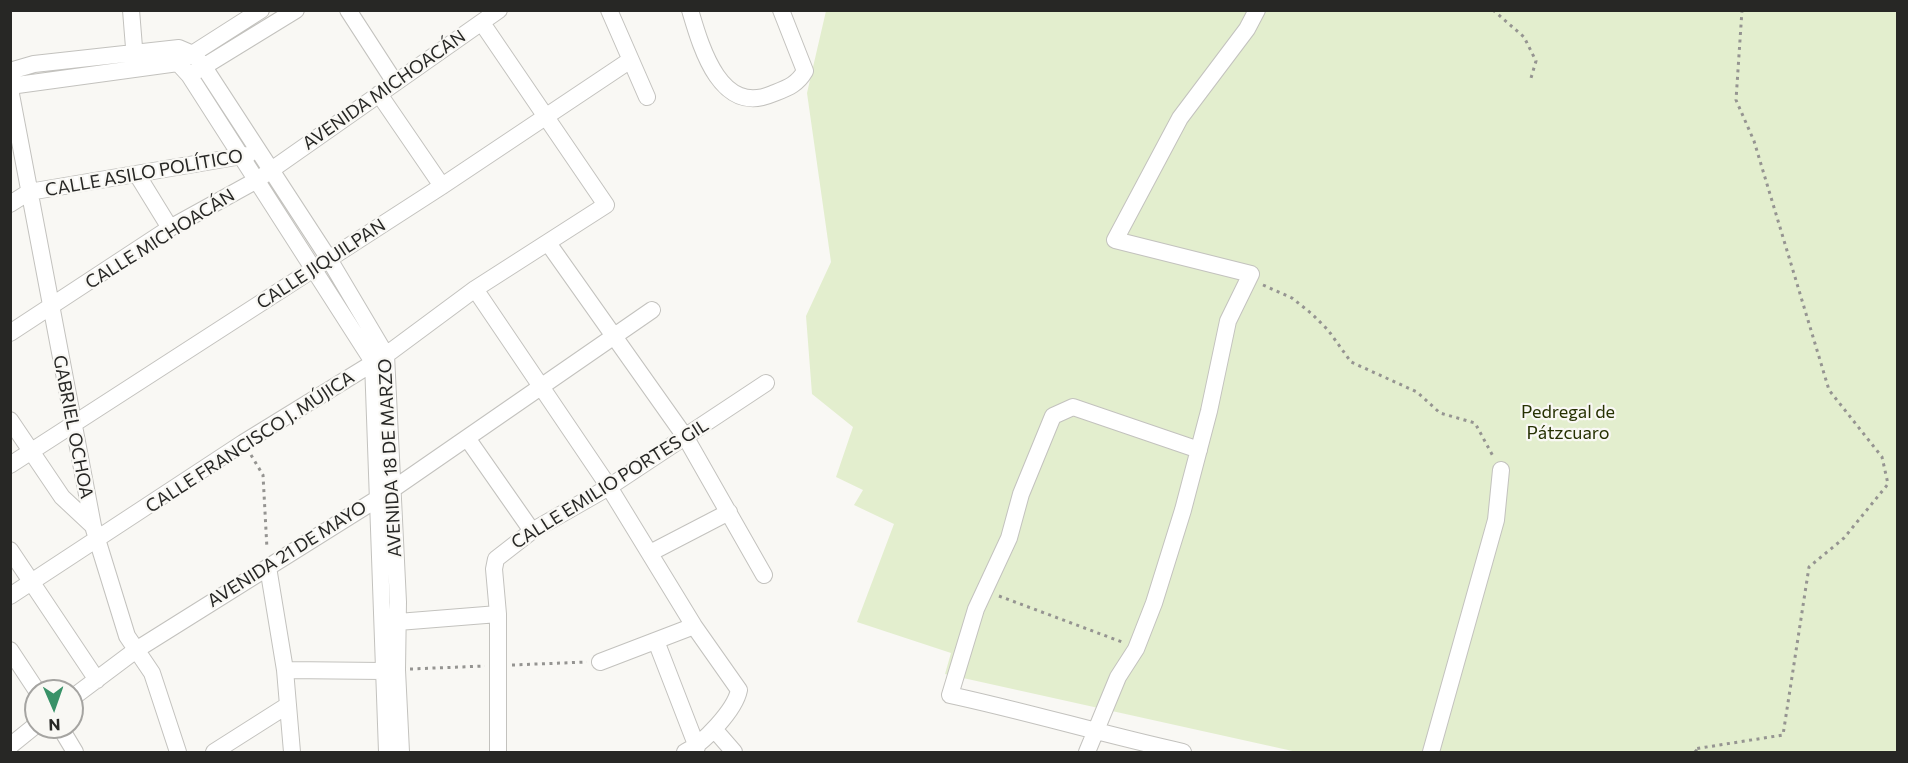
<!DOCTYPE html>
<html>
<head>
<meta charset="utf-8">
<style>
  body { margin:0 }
  #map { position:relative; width:1908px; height:763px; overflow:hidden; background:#f9f8f4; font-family:Commissioner,sans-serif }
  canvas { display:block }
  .frame { position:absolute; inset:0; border:12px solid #272725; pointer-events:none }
  .north { position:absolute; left:24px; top:679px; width:60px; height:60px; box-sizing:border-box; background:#f9f8f4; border:2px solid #a5a4a1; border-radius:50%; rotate:178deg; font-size:16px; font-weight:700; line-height:24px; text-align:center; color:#272725 }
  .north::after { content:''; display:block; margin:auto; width:21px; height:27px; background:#399268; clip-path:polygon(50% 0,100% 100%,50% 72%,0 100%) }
</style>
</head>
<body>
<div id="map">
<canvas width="1908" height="763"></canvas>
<div class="frame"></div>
<div class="north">N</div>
</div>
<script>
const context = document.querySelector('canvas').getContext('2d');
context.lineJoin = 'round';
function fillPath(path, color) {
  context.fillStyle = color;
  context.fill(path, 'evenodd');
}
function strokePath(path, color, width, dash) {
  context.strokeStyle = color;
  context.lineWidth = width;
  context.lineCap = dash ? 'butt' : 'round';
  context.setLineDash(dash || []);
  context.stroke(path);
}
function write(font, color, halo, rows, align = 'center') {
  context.font = font + ' Commissioner,sans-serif';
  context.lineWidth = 4.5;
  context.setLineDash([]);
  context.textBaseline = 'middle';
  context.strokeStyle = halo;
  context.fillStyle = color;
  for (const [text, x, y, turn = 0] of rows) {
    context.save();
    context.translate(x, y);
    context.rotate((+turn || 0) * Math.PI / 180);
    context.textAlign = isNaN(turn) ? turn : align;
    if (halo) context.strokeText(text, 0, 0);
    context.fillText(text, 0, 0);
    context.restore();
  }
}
fillPath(new Path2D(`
  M826,11H1897V752H1297L945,674L951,653L857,622L894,524L854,505L863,490L836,477L853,427L812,394L806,316L831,262L807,93Z`), '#e3eece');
const street = new Path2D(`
  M131,10L135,60
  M348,10L394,81
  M609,10L647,97
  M690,10C701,47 720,116 772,94C787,88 797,85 805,71L781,10
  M178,63L189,75L373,362L387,752
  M10,71L34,64L179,48L193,54L204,67L329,259L386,355L398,602L397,670L401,752
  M195,72L296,10
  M10,86L178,63L261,10
  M10,89L93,526L127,636L152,673L178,752
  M379,94L442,186
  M138,176L170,228
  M10,204L29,192L248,155
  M548,243L686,438L764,575
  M475,289L609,487L694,626L739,690C735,710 703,744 685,752
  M10,333L170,228L257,180L499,10
  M10,420L62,497L93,526
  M467,438L532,531
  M10,465L442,186L629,61
  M10,550L97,680
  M650,553L729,512
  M268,567L285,670L292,752
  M10,596L243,443L386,355L475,289L606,205L482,23
  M398,622L498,614
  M656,641L697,747
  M10,650L37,691
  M600,662L694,626
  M285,670L383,671
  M72,698L136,650L393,489L652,310
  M60,727L75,752
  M714,729L734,752
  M10,746L36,725
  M214,752L288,705
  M498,752V614L494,569L496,559L532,531L609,487L766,383
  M1087,752L1118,677L1136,649L1154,603L1183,510L1209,411L1228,321L1251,274L1115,240L1180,118L1247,29L1257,10
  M1183,752C1105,735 1029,712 950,695L976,609L1009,538L1021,494L1053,416L1073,407L1199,450
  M1431,752L1496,520L1501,470`);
strokePath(street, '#c3c2be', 18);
strokePath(new Path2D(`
  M1493,10L1524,37L1536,61L1531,78
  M1263,285L1292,298L1312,314L1328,330L1351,362L1417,392L1440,413L1475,423L1494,458
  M251,455L263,475L267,549
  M999,596L1122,642
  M512,665L587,662
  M410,669L485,666
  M1697,752L1694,749L1783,735L1809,567L1844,538L1888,484L1882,457L1829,390L1754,141L1736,100L1742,10`), '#959491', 3, [3, 4.5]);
strokePath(street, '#fff', 16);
write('18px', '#272725', '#f9f8f4', [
  ["AVENIDA MICHOACÁN",384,90,-35],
  ["CALLE ASILO POLÍTICO",144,173,-10],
  ["CALLE MICHOACÁN",160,239,-32],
  ["CALLE JIQUILPAN",321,264,-33],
  ["GABRIEL OCHOA",73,427,79],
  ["CALLE FRANCISCO J. MÚJICA",250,442,-33],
  ["AVENIDA 18 DE MARZO",390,458,-93],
  ["CALLE EMILIO PORTES GIL",610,484,-32],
  ["AVENIDA 21 DE MAYO",287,554,-32]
]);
write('18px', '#263102', '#f9f8f4', [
  ["Pedregal de",1568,412],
  ["Pátzcuaro",1568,433]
]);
</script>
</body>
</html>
